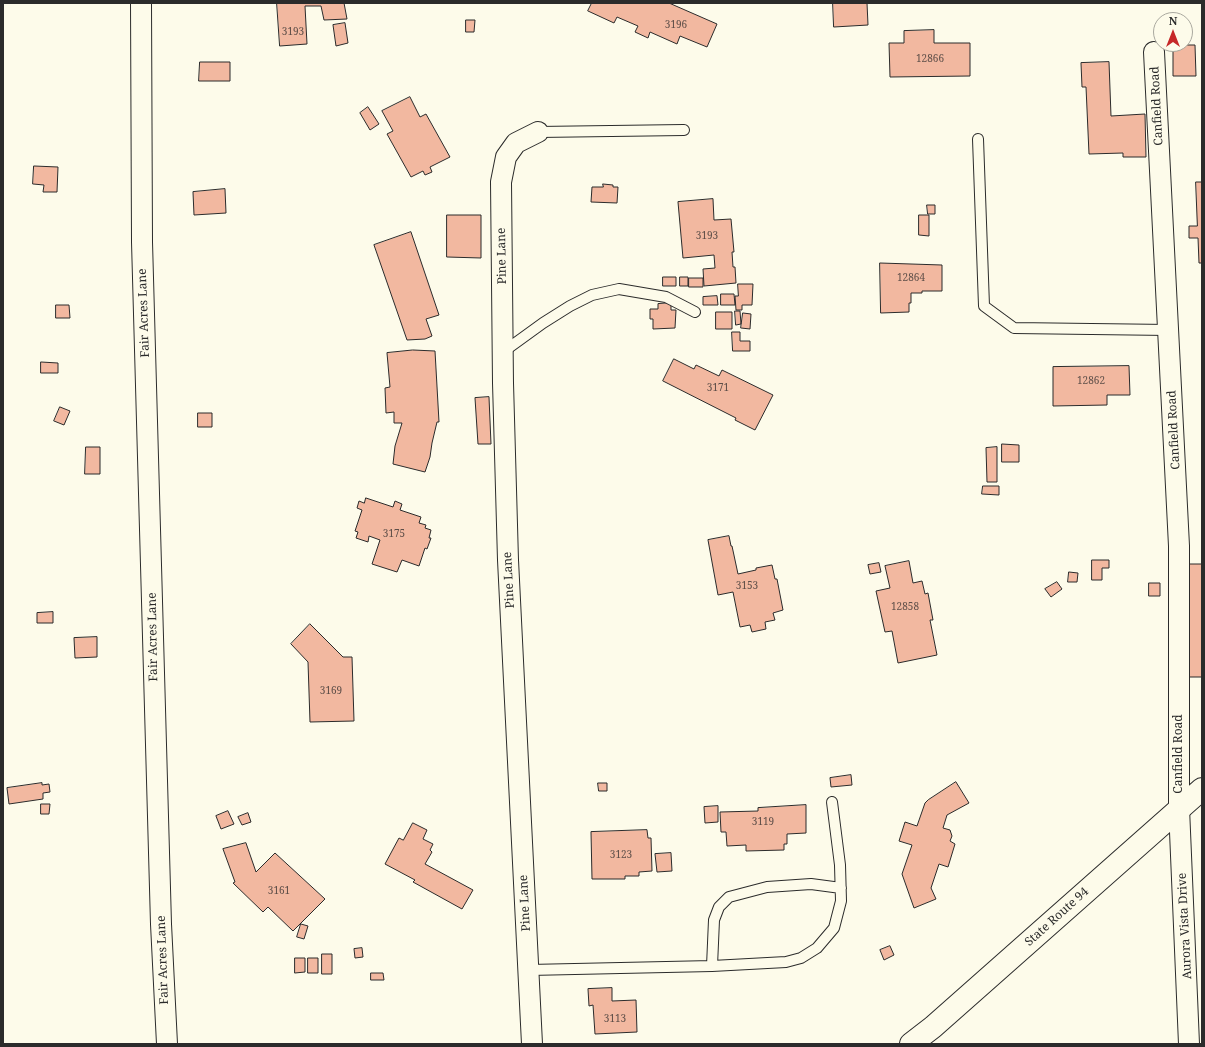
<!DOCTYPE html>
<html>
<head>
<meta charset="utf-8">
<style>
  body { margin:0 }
  #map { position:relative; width:1205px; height:1047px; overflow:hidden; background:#fdfbea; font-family:"Noto Serif",serif }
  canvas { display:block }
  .frame { position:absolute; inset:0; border:4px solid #2b2b2b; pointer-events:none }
  .north { position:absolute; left:1153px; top:12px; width:40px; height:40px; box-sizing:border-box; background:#fdfbea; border:1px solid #a9a89e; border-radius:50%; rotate:0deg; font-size:11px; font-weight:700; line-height:16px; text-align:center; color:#2b2b2b }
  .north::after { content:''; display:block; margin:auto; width:14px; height:18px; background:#c62828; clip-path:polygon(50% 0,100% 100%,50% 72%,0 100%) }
</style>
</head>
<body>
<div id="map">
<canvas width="1205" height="1047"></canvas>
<div class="frame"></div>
<div class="north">N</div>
</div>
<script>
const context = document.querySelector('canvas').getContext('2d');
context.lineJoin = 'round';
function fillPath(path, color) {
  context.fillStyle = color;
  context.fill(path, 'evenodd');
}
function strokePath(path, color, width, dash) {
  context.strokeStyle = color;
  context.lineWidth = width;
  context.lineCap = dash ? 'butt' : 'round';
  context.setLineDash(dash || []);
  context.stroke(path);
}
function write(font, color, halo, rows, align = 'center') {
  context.font = font + ' "Noto Serif",serif';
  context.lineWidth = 3;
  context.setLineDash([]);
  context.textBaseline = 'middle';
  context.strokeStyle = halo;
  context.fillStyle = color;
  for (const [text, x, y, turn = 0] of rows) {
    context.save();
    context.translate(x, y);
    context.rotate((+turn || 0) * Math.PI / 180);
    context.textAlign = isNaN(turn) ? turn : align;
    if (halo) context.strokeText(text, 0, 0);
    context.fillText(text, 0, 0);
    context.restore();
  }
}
const building = new Path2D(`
  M277,3H344L347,19L324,20L321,6H305L307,44L280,46Z
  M592,3H669L717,24L707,47L680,36L677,44L650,32L648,38L635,32L638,26L617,17L614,23L588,11Z
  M833,3H867L868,25L834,27Z
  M466,20H475L474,32H466Z
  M345,23L348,43L336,46L333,25Z
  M934,30V43H970V76L890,77L889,43H904V31Z
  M1177,45H1195L1196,76H1173V49H1177Z
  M200,62H230V81H199Z
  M1109,62L1111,116L1145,114L1146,157H1123V153L1089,154L1086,87H1082L1081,63Z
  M410,97L420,117L426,114L450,157L430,167L432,172L425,175L423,171L411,177L387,134L393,131L382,111Z
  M368,107L379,124L370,130L360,113Z
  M34,166L58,167L57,192H43L44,185L33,184Z
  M1196,182H1202V263H1199L1198,238H1189V226H1197Z
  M603,184L613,185V187H618L617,203L591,202L592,187H603Z
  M225,189L226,213L194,215L193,192Z
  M713,199L714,220L731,219L734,252H732L733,267H735L736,283L704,286L703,269L715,268L714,255L683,258L678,202Z
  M927,205H935V214H928Z
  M447,215H481V258L447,257Z
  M919,215H929V236L919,235Z
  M411,232L439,315L426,319L432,336L425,339L407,340L374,245Z
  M880,263L942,265V291H922V293H911V303H909V312L881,313Z
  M663,277H676V286H663Z
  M680,277H688V286H680Z
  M689,278H703V287H689Z
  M738,284H753L752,305H742V310H736L735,296H738Z
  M721,294H734L735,305H721Z
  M717,296L718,305H703V297Z
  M671,303V310H676L675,328L653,329V319H650V309H658V304Z
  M56,305H69L70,318H56Z
  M735,311H740L741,324L736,325Z
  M716,312H732V329H716Z
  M743,313L751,314L750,329L741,328Z
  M732,332H740V341H750V351H733Z
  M413,350L435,351L439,422H437L432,443L430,457L425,472L393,464L395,446L402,423H394V412L386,413L385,388L390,387L387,353Z
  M674,359L694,369L696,365L719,376L722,370L773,395L755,430L735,420L736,418L663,381Z
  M41,362L58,363V373H41Z
  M1129,366L1130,395H1107V405L1053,406V367Z
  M489,397L491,444H478L475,398Z
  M60,407L70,411L64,425L54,421Z
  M198,413H212V427H198Z
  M1002,444L1019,445V462H1002Z
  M86,447H100V474H85Z
  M997,447V482H987L986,448Z
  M983,486H999V495L982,494Z
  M366,498L393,507L395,501L402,504L400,510L421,517L419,523L426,525L425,528L431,530L429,538H431L427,549L425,548L419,566L402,560L397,572L372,564L380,540L369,536L368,542L356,538L358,532L355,531L362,510L357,508L359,501L364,503Z
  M729,536L731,546H732L738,574L756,570V568L772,565L775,579H777L783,610L773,613L775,620L765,622L766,629L752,632L750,625L740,627L733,592L718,595L708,540Z
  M1092,560H1109V568H1102V580H1092Z
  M909,561L913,583L922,581L925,594L928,593L933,620H930L937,655L898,663L892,631L885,632L876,591L890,588L885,566Z
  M879,563L881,572L870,574L868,565Z
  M1187,564H1202V677H1189Z
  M1069,572L1078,573L1077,582H1068Z
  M1057,582L1062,589L1051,597L1045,589Z
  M1149,583H1160V596H1149Z
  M53,612V623H37V613Z
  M310,624L343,657H352L354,721L310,722L308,662L291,644Z
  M97,637V657L75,658L74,638Z
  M851,775L852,785L831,787L830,778Z
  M956,782L969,803L947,815L943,828L950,830L952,836L950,841L955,844L948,867L939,864L931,888L936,899L914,908L902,874L912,845L899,841L905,822L917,826L925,803L928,800Z
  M42,783V785L49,784L50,792L43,793V799L9,804L7,788Z
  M598,783H607V791H599Z
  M41,804H50L49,814H41Z
  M806,805V833L787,834V844H784V850L746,851V845L727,846L726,832H721L720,812L758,811V808Z
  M718,806V822L705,823L704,807Z
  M228,811L234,824L221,829L216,816Z
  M248,813L251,822L242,825L238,817Z
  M413,823L427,830L423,839L433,844L430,850L432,852L425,864L473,890L462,909L413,882L415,880L385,864L399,838L403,840Z
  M647,830L648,838H651L652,871L639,872V876H625V879H592L591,832Z
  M246,843L256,872L275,853L325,899L293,931L268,907L263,912L233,883L235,882L223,849Z
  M671,853L672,871L657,872L655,854Z
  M301,924L308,926L304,939L297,937Z
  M890,946L894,955L884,960L880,950Z
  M362,948L363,957L355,958L354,949Z
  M322,954H332V974H322Z
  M295,958H305V972L295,973Z
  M308,958H318V973H308Z
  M371,973H383L384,980H371Z
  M612,988V1001L636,1000L637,1032L595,1034L593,1005L589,1006L588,989Z`);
fillPath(building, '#f2b8a0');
strokePath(building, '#2b2b2b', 1);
const lane = new Path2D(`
  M538,132L684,130
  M978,139L984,306L1014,328L1169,330
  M503,352L543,323L570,306L592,295L619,289L666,297L695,312
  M712,966L714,920L719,907L729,897L767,887L811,884L841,888
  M529,970L712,966L786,962L801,958L817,948L834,928L841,901L840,865L832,802`);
const street = new Path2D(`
  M141,3L142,242L161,924L167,1044
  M1154,52L1179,546V808L1189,1044
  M532,1044L508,560L503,383L501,182L506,157L516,143L538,132`);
const highway = new Path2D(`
  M911,1044L933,1027L1202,789`);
strokePath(lane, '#2b2b2b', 12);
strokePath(street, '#2b2b2b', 22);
strokePath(highway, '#2b2b2b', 24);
strokePath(lane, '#fdfbea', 10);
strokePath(street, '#fdfbea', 20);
strokePath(highway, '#fdfbea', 22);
write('10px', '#5d4e48', null, [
  ["3196",676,25],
  ["3193",293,32],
  ["12866",930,59],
  ["3193",707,236],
  ["12864",911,278],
  ["12862",1091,381],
  ["3171",718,388],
  ["3175",394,534],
  ["3153",747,586],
  ["12858",905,607],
  ["3169",331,691],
  ["3119",763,822],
  ["3123",621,855],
  ["3161",279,891],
  ["3113",615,1019]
]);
write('12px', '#2b2b2b', '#fdfbea', [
  ["Canfield Road",1157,106,-93],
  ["Pine Lane",502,256,-91],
  ["Fair Acres Lane",144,313,-92],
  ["Canfield Road",1174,430,-93],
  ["Pine Lane",509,580,-93],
  ["Fair Acres Lane",153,637,-91],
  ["Canfield Road",1179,754,-90],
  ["Pine Lane",525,903,-93],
  ["State Route 94",1057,917,-42],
  ["Aurora Vista Drive",1185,926,-93],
  ["Fair Acres Lane",163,960,-92]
]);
</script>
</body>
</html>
